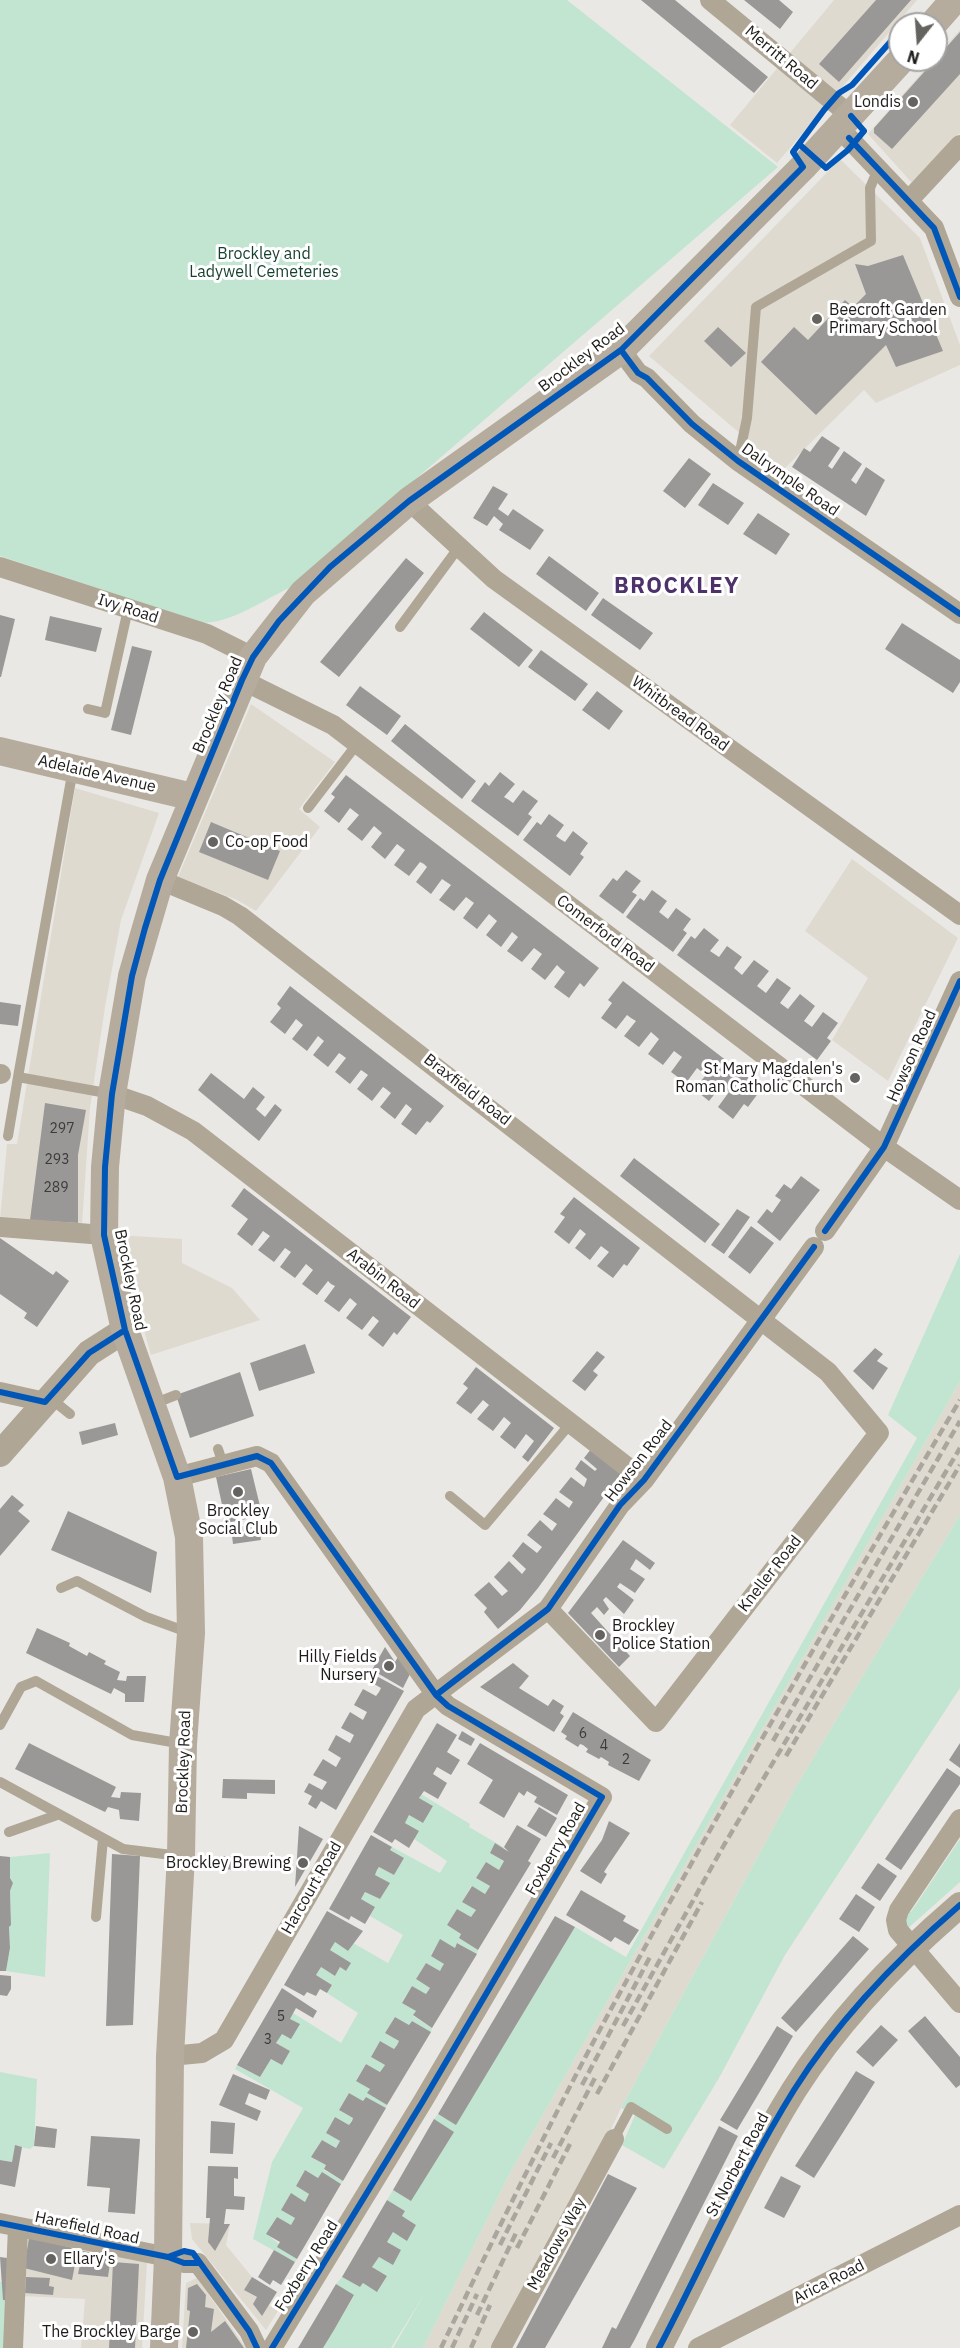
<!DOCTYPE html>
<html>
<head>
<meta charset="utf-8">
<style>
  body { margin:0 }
  #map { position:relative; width:960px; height:2348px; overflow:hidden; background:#eae8e4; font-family:"IBM Plex Sans",sans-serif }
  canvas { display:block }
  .north { position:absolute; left:888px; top:12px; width:60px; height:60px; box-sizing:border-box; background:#fff; border:2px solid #a5a4a3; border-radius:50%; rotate:197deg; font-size:16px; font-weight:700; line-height:24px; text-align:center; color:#1d1c19 }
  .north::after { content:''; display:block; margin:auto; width:21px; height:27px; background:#656360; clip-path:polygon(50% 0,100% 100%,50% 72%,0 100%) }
</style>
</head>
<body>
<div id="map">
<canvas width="960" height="2348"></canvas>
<div class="north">N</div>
</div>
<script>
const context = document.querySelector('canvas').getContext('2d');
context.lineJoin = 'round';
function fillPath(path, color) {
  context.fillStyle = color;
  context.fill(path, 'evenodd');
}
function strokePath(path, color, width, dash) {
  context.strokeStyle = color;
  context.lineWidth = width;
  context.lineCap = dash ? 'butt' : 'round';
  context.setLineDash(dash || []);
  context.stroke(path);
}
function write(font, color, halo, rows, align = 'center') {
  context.font = font + ' "IBM Plex Sans",sans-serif';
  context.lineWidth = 6;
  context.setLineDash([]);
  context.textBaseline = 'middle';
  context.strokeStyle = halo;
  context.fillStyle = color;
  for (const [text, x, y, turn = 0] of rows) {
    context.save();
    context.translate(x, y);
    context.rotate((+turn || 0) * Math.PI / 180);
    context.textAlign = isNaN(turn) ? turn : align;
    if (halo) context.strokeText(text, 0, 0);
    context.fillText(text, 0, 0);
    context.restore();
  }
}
fillPath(new Path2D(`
  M834,0H917L777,163L730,125Z
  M960,30V133L912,183L868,134L933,60H936V57Z
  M840,159L920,238L960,345V365L876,403L864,390L783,470L649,356Z
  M251,704L335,762L299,809L320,827L256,911L237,900L178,877Z
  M75,788L159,813L121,920L105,1007L90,1108L82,1225L0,1219L7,1144H17Z
  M852,859L958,938L888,1081L832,1040L868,978L805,931Z
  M117,1235L182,1239V1263L232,1288L260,1320L151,1355Z
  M960,1381V1515L794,1790L621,2108L507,2348H423L512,2169Z
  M190,2223L230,2224L226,2245L252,2277L245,2290L278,2311L266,2330L192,2239Z
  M26,2233L147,2262L142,2348H81L85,2299L22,2296Z
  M197,2278L246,2348H182L186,2283Z`), '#dfdad0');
fillPath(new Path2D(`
  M0,0H567L778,167L289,588C262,601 233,622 203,623L0,556Z
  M960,1254V1381L512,2169L423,2348H393L425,2293L391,2348H323L354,2296L336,2284L342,2277L360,2287L363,2283L378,2291L387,2276L372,2267L379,2257L393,2264L401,2250L387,2242L393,2232L407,2240L416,2225L402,2216L405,2211L387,2200L393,2190L411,2200L434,2119L438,2114L456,2124L575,1927L626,1957L917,1438L888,1415Z
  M960,1515V1688L785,1955L719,2078L664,2169L622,2145L635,2115L621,2108L794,1790Z
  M421,1794L470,1824L469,1827L510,1851L495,1844L490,1853L504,1861L499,1870L486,1862L476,1878L490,1886L485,1894L471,1886L462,1902L476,1910L471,1917L457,1909L447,1925L461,1934L459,1938L478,1950L477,1954L458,1943L455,1948L440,1940L431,1955L444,1964L440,1971L426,1963L416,1979L430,1988L426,1994L412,1986L402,2002L416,2011L413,2016L432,2028L431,2032L412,2021L409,2025L395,2017L385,2033L399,2041L394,2049L380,2041L371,2057L385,2065L380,2072L366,2064L356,2080L370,2089L368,2093L387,2105L386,2108L366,2097L363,2101L349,2093L339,2110L353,2118L349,2125L335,2117L326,2133L340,2141L336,2148L322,2140L312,2157L326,2165L324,2170L343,2181L341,2184L322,2173L318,2178L305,2170L296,2186L309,2194L305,2202L291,2194L281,2210L295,2218L291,2225L277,2217L267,2234L297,2259L295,2262L253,2239L272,2162L303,2108L235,2069L237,2065L260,2077L271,2059L282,2064L290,2051L276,2043L293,2013L341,2043L358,2013L327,1993L332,1985L316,1975L321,1967L335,1976L340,1967L346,1971L350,1963L330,1950L335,1942L348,1951L353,1943L388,1963L403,1935L370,1916L375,1907L361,1899L365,1892L380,1899L389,1883L375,1875L379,1867L394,1875L404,1858L390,1850L392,1847L440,1873L447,1861L414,1839L419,1831L405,1823L409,1815L423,1823L433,1806L419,1798Z
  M960,1839V1882L906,1930L905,1911L911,1912Z
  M50,1853L45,1977L6,1971L10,1949L9,1927L11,1925L10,1891L13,1883L10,1878V1857Z
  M0,2072L37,2079L34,2146L30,2149L15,2146L12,2162L0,2160Z
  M0,2282H4L3,2300L12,2301L11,2348H0Z`), '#c1e5d1');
fillPath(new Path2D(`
  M641,0H675L768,77L754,93Z
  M744,0H779L793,12L780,29Z
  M876,0H911L839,82L819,64Z
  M960,32V74L892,149L874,133V128Z
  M903,255L943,351L896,367L886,345L816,415L761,362L794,327L808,340L845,300L853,307L866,294L855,264L868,266Z
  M718,327L746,353L731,367L704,341Z
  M822,436L840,448L828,466L832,469L844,451L862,464L851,480L856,484L866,467L885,480L866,516L792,467L804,448L810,452Z
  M689,458L711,474L685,508L663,491Z
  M713,483L744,503L728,525L698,505Z
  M493,486L508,494L498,509L508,516L513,509L544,530L530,550L499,530L503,524L494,516L487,526L473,518Z
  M758,513L790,534L776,555L743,534Z
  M549,556L599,593L586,611L536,574Z
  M406,558L424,573L339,677L320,662Z
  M603,598L653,633L640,650L591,615Z
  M484,612L533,650L519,667L470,629Z
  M0,615L15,619L1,677H0Z
  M50,616L102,628L96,652L45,640Z
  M902,623L960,660V682L953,693L885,649Z
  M132,646L152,651L131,735L111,730Z
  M541,650L588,684L575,701L528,667Z
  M360,686L401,716L387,735L346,705Z
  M597,691L623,711L609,730L582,710Z
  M405,724L476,781L462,799L391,741Z
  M500,772L515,784L504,797L509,800L513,803L523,790L538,801L528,814L532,817L518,836L471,801L485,782L489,786Z
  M346,775L599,968L584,987L580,983L569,998L554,987L565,972L561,969L557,965L545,980L531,969L542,954L534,948L522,962L507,951L518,937L512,932L501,947L486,935L497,921L489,914L477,929L463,918L474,903L466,897L454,911L439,900L451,885L442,879L431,894L416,882L427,867L424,864L420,862L409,876L394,865L405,850L397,844L385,859L371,847L382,833L374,826L362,841L347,829L359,815L350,808L339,823L324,811L335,797L331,794Z
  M549,814L564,825L556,836L560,839L565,842L573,831L588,843L580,854L584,857L570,876L523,840L537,822L541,825Z
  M211,822L280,851L268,880L199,852Z
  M626,870L641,881L632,892L637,895L623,914L599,896L613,878L617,881Z
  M652,890L667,901L659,912L668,919L676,908L691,919L683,930L687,933L673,952L626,917L640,898L644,901Z
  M704,928L719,940L710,951L719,957L727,946L742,957L734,968L742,975L754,960L769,971L757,986L766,993L777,978L791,988L780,1003L788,1009L800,994L815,1006L804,1021L812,1027L823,1012L838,1023L827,1038L831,1041L817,1060L677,955L691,936L695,939Z
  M623,981L762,1088L748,1107L744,1104L733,1119L718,1107L729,1092L721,1086L709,1101L694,1089L706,1075L697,1068L686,1083L671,1072L682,1057L674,1051L663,1065L648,1054L659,1039L651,1032L639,1047L624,1036L636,1021L631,1018L627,1015L616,1029L601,1018L612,1003L608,1000Z
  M290,986L444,1106L430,1123L427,1121L416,1135L401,1124L412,1109L406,1104L395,1119L380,1107L391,1093L386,1089L383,1087L372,1101L357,1089L368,1075L364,1072L361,1070L350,1084L335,1072L346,1058L342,1055L339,1053L328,1067L313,1055L324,1041L318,1036L307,1051L292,1039L303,1025L296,1019L285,1034L270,1022L281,1008L277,1004Z
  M0,1002L21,1005L18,1026L0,1024Z
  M211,1073L244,1099L253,1087L265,1097L256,1109L265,1117L275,1104L282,1110L259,1141L198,1090Z
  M45,1103L86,1110L78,1155V1223L30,1220Z
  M634,1158L720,1224L705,1243L620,1176Z
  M801,1176L820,1190L780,1241L757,1222L767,1209L772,1213L781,1200L775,1196L784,1184L791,1189Z
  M244,1188L411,1317L397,1335L394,1332L383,1347L368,1335L379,1321L373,1316L362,1330L346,1318L357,1304L350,1298L339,1312L324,1301L335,1286L331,1284L328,1281L317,1295L302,1284L313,1270L306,1264L295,1278L280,1267L291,1252L285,1248L274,1262L258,1250L270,1236L263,1231L252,1246L237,1234L248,1219L231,1206Z
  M574,1197L640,1248L627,1266L624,1264L613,1278L597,1266L609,1252L601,1246L590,1260L575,1248L586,1234L580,1229L569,1244L554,1232L565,1217L560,1214Z
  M737,1209L750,1217L724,1254L711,1245Z
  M751,1226L774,1243L750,1274L728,1257Z
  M0,1238L53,1275L56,1271L69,1281L37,1327L24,1318L27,1313L0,1294Z
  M305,1344L315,1373L259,1391L250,1363Z
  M875,1348L883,1354L877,1361L888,1368L873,1390L853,1371Z
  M597,1351L605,1357L593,1371L598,1375L585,1391L572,1381Z
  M476,1367L554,1428L528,1462L522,1457L534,1441L526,1434L515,1449L500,1437L511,1423L504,1417L493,1431L477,1419L489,1405L483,1400L471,1414L456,1403L468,1388L463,1384Z
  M240,1372L254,1416L190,1438L176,1395Z
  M115,1423L118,1435L82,1445L79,1432Z
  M591,1449L622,1472L538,1588L520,1610L498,1629L484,1612L487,1608L474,1595L489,1582L502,1596L508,1591L494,1577L509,1561L522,1574L526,1569L512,1556L523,1542L537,1553L542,1547L527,1535L540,1520L552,1531L557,1524L543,1514L556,1498L569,1508L573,1502L559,1492L571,1477L584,1487L587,1479L575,1469L581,1460L595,1471L597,1469L584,1458Z
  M251,1469L260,1506L249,1508L251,1518L226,1523L216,1477Z
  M12,1495L24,1505L18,1511L30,1521L0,1556V1509Z
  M68,1511L157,1552L151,1593L51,1550Z
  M259,1524L261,1540L233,1544L231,1528Z
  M623,1540L655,1563L650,1570L636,1559L630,1569L645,1579L635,1593L620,1583L617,1587L634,1600L624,1614L606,1597L603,1600L609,1609L604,1615L597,1607L591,1613L630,1656L619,1667L568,1613Z
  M37,1628L70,1643L69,1646L87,1656L89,1652L106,1661L104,1664L120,1672L117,1680L126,1681L127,1676H146L144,1702H125V1694L114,1688L111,1694L26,1653Z
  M385,1647L395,1662L398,1657L410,1674L403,1688L372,1670Z
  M513,1663L529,1676L519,1688L548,1706L553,1699L564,1706L560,1713L564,1716L554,1732L480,1687Z
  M371,1673L404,1691L336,1810L321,1801L316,1809L308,1804L312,1796L304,1792L309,1783L322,1790L327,1782L313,1775L323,1759L336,1767L341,1758L328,1750L336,1735L350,1743L354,1735L341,1728L350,1712L363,1720L367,1712L354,1705L363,1689L376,1696L379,1692L381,1688L367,1680Z
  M573,1712L651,1760L639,1781L608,1765L609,1762L601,1757L599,1759L586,1752L588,1749L583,1745L580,1744L578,1747L565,1739L567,1736L561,1732Z
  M437,1723L457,1735L447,1752L460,1760L451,1775L437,1767L433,1774L447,1783L438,1799L424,1791L419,1798L433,1806L423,1823L409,1815L405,1823L419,1831L409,1848L395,1839L392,1843L373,1832Z
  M462,1731L475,1739L471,1746L458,1739Z
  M29,1743L116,1787L111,1797L120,1798L121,1792L141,1793L139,1821L120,1819L119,1810L108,1807L105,1812L15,1769Z
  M480,1743L568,1795L557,1815L534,1802L537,1797L527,1791L524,1796L519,1792L504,1818L479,1803L493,1780L467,1764Z
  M960,1743V1768L949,1760Z
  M947,1768L960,1777V1784L901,1870L885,1859Z
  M223,1779L275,1780V1794L247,1793V1799L222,1798Z
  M539,1807L557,1818L546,1837L527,1826Z
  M609,1821L630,1833L609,1864L604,1872L607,1874L601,1884L580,1871L602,1840Z
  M517,1825L541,1839L528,1861L531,1863L478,1950L459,1938L461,1934L447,1925L457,1909L471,1917L476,1910L462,1902L472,1886L485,1894L490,1886L476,1878L486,1862L499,1870L504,1861L490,1853L495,1843L509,1852L504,1847Z
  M299,1826L323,1839L295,1887Z
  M371,1835L392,1847L390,1850L404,1858L394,1875L379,1867L377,1870L375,1875L390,1883L380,1899L365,1892L361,1899L375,1907L365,1924L351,1916L349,1920L329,1909Z
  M112,1854L140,1856L133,2025L106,2026Z
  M0,1856L10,1857V1878L13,1883L10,1891L11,1925L9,1927L10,1948L6,1971H0Z
  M219,1856L260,1858V1864L242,1863V1870L218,1869Z
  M878,1863L897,1876L880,1901L861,1888Z
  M581,1890L626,1916L623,1921L639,1930L629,1945L615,1937L611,1942L566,1915Z
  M856,1894L875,1907L859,1932L839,1919Z
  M327,1911L363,1931L348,1951L335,1942L330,1950L351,1963L346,1971L340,1967L335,1976L321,1967L316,1975L332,1985L327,1993L320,1989L316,1996L307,1992L304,1996L284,1985Z
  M555,1916L575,1927L456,2125L438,2114Z
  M853,1936L869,1949L796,2032L781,2018Z
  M440,1939L455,1948L457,1943L477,1954L432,2028L413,2015L416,2011L402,2003L412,1986L426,1994L430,1988L416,1979L426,1963L440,1971L442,1967L444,1964L431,1956Z
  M0,1975L11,1976V1989L7,1996L0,1995Z
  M282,1988L317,2011L313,2018L296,2008L290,2019L300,2024L291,2039L282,2034L276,2043L290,2051L282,2065L271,2059L260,2077L237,2065Z
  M925,2016L960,2057V2085L956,2088L908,2031Z
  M395,2017L409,2025L412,2021L431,2032L387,2105L367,2093L370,2089L356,2081L366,2064L380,2072L385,2065L371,2057L380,2041L394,2049L397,2045L399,2041L385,2033Z
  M881,2025L898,2040L873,2067L856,2052Z
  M777,2026L793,2036L737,2130L720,2120Z
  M856,2071L875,2082L814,2178L795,2166Z
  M233,2074L270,2090L266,2100L249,2093L245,2104L261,2111L257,2121L219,2105Z
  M349,2093L363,2101L366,2097L386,2108L343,2181L324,2169L326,2165L311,2157L322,2140L336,2148L340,2141L326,2133L335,2117L349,2125L352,2121L353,2118L339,2110Z
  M434,2119L454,2132L411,2201L393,2190Z
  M211,2121L235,2123L233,2154L210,2153Z
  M36,2126L57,2129L55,2148L34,2146Z
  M719,2126L738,2136L635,2339L630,2348H602L612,2327L616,2329Z
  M91,2136L140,2139L135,2214L108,2212L110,2188L87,2186Z
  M15,2145L22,2147L15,2187L0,2184V2160L12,2162Z
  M208,2166L238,2167V2179L234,2178V2196L245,2197L244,2210L226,2209L224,2224H230L215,2251L208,2242L210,2218H206Z
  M305,2170L318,2178L322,2172L341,2184L297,2259L277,2247L280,2242L266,2234L277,2217L291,2225L295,2218L281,2210L291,2193L305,2202L309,2194L296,2186Z
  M608,2174L637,2188L545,2348H516Z
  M781,2176L801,2186L784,2218L764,2208Z
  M387,2200L405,2211L402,2216L416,2225L407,2241L393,2232L387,2242L401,2250L393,2265L379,2257L372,2267L387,2276L377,2292L363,2283L360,2287L342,2277Z
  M29,2238L78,2249L72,2280L24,2268Z
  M274,2250L295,2262L281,2285L273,2280L270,2285L258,2277Z
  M83,2251L111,2256L108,2277L78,2274Z
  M0,2257L14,2259L12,2301L3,2300Z
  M113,2262L139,2264L135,2348H109Z
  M26,2277L50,2278L49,2286L54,2287L53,2295L25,2293Z
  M252,2277L277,2292L262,2316L253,2304L257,2297L244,2290Z
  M197,2284L206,2295L205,2307L214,2309L211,2332L225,2321L244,2348H186L190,2311L187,2310L188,2288Z
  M336,2284L354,2295L334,2330L323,2348H298Z`), '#9a9897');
strokePath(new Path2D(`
  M738,461L747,418L756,307L871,241L870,188L878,169
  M400,627L459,547
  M88,709L105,713L128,609
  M73,769L18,1077L112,1094
  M308,808L357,744
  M8,1136L18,1077
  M50,1398L70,1414
  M153,1404L176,1395
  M218,1449L223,1464
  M450,1496L485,1525L570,1424
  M61,1588L77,1581L146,1617L190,1633
  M0,1725L21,1687L36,1681L132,1735L183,1744
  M0,1782L123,1849L180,1856
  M9,1832L57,1815
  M96,1917L103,1839
  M614,2139L631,2107L667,2129`), '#afa696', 10);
strokePath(new Path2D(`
  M710,0L851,116
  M840,129L934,228L960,297
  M909,200L960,145
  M621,350L638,373L647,378L692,424L738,461L960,614
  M409,501L494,579L960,915
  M0,567L207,634L253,657
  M242,680L333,725L884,1147L960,1200
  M160,880L223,906L240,916L828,1372L879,1433L656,1722L548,1609
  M0,1074H1
  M112,1094L147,1106L193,1131L644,1480
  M0,1227L104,1235
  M825,1231L884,1147L960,981
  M0,1392L45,1402
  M177,1477L257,1456L271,1463L436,1695L448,1706L602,1797L423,2101L272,2348
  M960,1819L899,1910L896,1920L898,1930L960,2003
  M170,2056L202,2053L224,2040L416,1709L548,1609L620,1505L644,1480L814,1247
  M0,2223L168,2257L184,2263H198L249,2331L257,2348
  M13,2348L18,2227
  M501,2348L614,2139
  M698,2348L960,2215`), '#afa696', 20);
strokePath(new Path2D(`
  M0,1454L89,1353L125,1330
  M659,2348C704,2262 743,2172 794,2090C838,2020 897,1959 960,1905`), '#afa696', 26);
strokePath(new Path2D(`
  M933,24L954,0
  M0,751L193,797
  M164,2348L168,2257L170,2056L181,1856L183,1744L191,1633L189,1537L177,1477L125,1330L104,1235L105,1167L112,1094L132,976L160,880L253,657L303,593L409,501L621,350L803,167L901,60`), '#b6ac9d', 28);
strokePath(new Path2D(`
  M773,1741L960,1421
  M786,1756L960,1465
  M623,2026L724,1845L960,1448
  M582,2085L651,1955
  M597,2094L702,1902
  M553,2158L596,2076
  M500,2245L551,2143
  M517,2248L570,2144
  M477,2315L516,2233
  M441,2348C499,2227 557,2107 622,1989C730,1791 844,1595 960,1400
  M452,2348L477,2294
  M471,2348L490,2305`), '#aaa69d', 4.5, [9, 4.5]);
strokePath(new Path2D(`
  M849,138L934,228L960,297
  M799,144L826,168L848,150L864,131L851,116
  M621,350L638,373L647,378L692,424L738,461L960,614
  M825,1231L884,1147L960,981
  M0,1392L45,1402L89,1353L125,1330
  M436,1695L548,1609L620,1505L644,1480L814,1247
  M0,2223L168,2257L184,2263H198
  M168,2257L184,2251L193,2253L249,2331L257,2348
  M272,2348L423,2101L602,1797L448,1706L436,1695L271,1463L257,1456L177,1477L125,1330L104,1235L105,1167L112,1094L132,976L145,928L160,880L242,680L253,657L279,621L330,567L409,501L621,350L803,167L793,152L824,110L839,93L852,85L900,31
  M659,2348C704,2262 743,2172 794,2090C838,2020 897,1959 960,1905`), '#0057b8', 6);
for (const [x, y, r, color] of [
  [913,102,6,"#656360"],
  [817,319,6,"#656360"],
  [213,842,6,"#656360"],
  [855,1078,6,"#656360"],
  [238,1492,6,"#656360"],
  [600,1635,6,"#656360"],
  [389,1666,6,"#656360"],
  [303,1863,6,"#656360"],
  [51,2259,6,"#656360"],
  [193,2332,6,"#656360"]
]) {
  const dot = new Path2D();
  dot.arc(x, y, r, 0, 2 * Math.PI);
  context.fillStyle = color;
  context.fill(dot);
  strokePath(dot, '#fff', 2);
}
write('14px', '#3c3b38', null, [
  ["297",62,1129],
  ["293",57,1160],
  ["289",56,1188],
  ["6",583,1734],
  ["4",604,1746],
  ["2",626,1760],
  ["5",281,2017],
  ["3",268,2040]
]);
write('16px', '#1d1c19', '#fff', [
  ["Merritt Road",781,58,40],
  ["Brockley Road",582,358,-37],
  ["Dalrymple Road",790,480,35],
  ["Ivy Road",128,609,18],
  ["Brockley Road",218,705,-67],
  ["Whitbread Road",680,714,36],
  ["Adelaide Avenue",97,774,13],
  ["Comerford Road",605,934,37],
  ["Howson Road",912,1056,-66],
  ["Braxfield Road",467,1090,38],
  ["Arabin Road",383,1279,38],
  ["Brockley Road",130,1280,78],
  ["Howson Road",639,1461,-52],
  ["Kneller Road",770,1574,-52],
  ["Brockley Road",184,1762,-88],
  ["Foxberry Road",556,1849,-60],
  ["Harcourt Road",312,1888,-60],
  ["St Norbert Road",738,2165,-62],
  ["Harefield Road",87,2228,12],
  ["Meadows Way",557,2244,-61],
  ["Foxberry Road",307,2266,-58],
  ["Arica Road",829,2282,-27]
]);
write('16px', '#1d1c19', '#fff', [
  ["Londis",901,102],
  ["Beecroft Garden",829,310,"left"],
  ["Primary School",829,328,"left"],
  ["Co-op Food",225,842,"left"],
  ["St Mary Magdalen's",843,1069],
  ["Roman Catholic Church",843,1087],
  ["Brockley",238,1511,"center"],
  ["Social Club",238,1529,"center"],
  ["Brockley",612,1626,"left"],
  ["Police Station",612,1644,"left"],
  ["Hilly Fields",377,1657],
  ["Nursery",377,1675],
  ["Brockley Brewing",291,1863],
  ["Ellary's",63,2259,"left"],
  ["The Brockley Barge",181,2332]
], 'right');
write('16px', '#153f2e', '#fff', [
  ["Brockley and",264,254],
  ["Ladywell Cemeteries",264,272]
]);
context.letterSpacing = '1.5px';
write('bold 22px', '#4c316b', '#fff', [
  ["BROCKLEY",677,587]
]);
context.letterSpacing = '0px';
</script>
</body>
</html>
